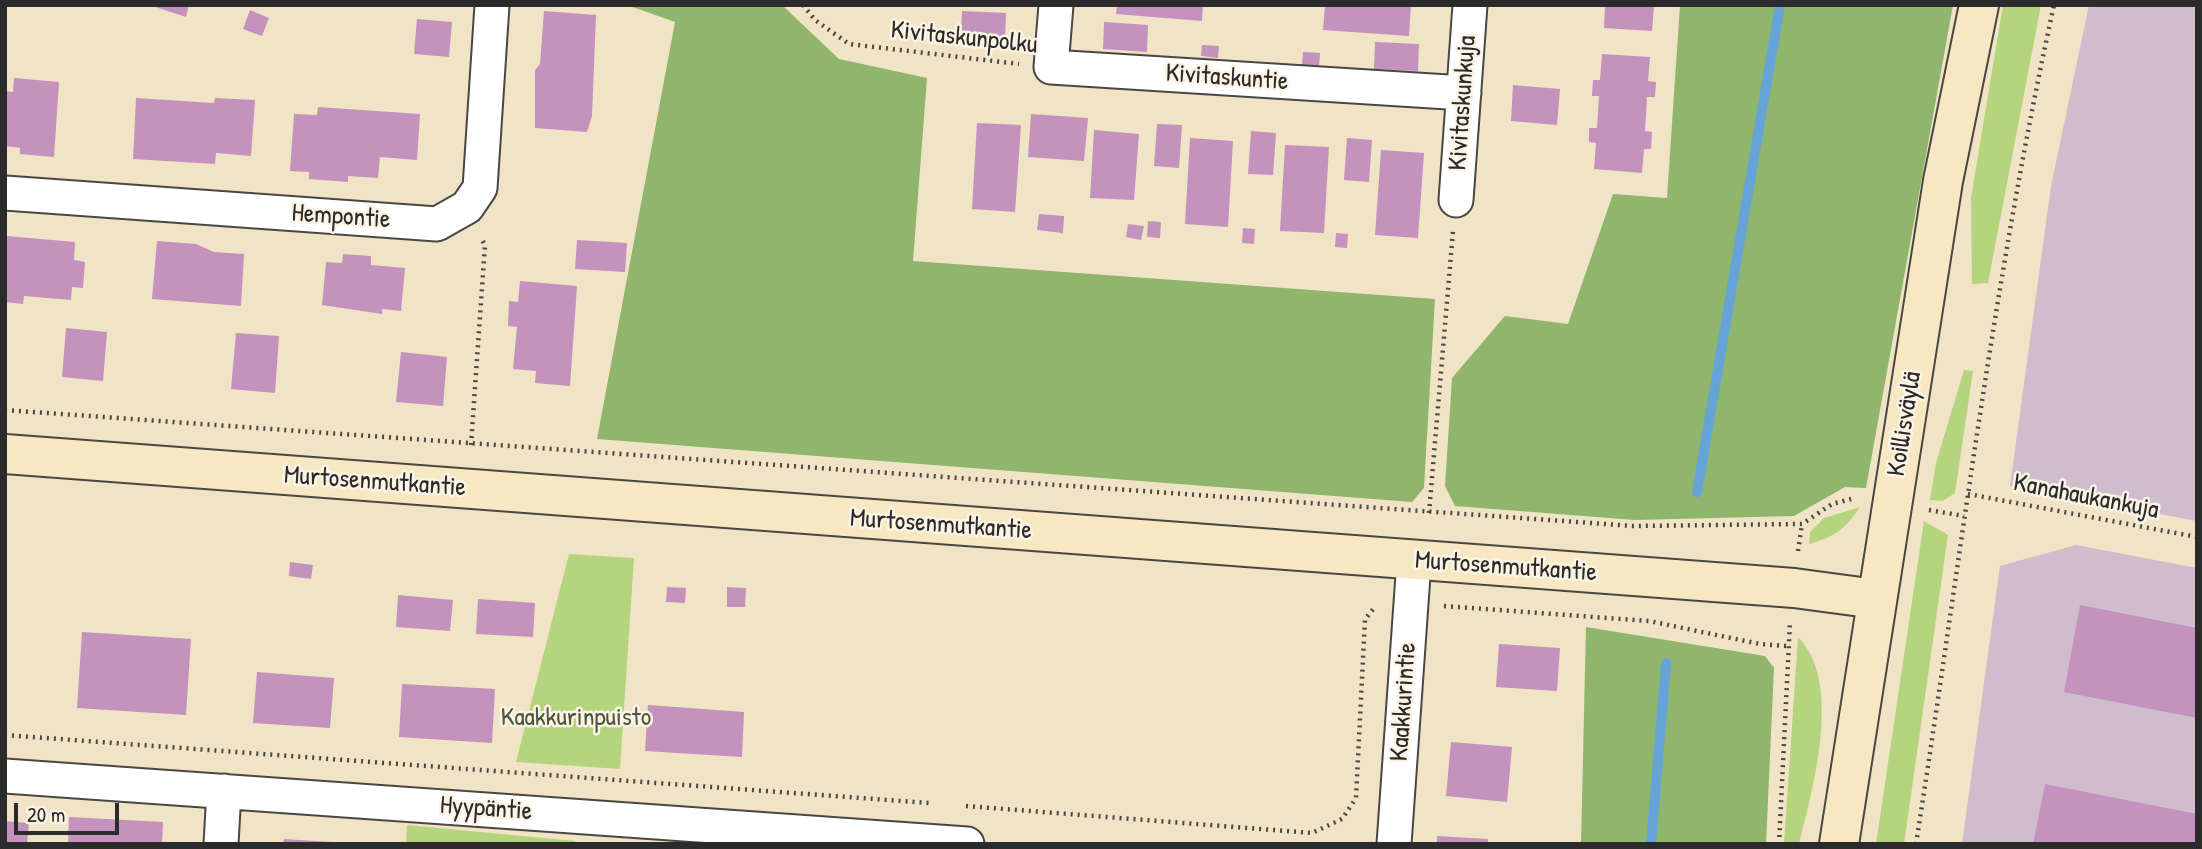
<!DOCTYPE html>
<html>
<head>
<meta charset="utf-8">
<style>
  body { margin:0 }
  #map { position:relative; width:2202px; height:849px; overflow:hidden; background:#f1e3c5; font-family:"Patrick Hand",sans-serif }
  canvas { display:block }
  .frame { position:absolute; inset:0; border:7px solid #2b2b2b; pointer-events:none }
  .scale { position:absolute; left:14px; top:803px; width:105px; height:32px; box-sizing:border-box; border:4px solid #2b2b2b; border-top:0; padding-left:9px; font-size:21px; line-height:24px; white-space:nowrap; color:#2b2b2b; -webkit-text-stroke:5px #fcf5e5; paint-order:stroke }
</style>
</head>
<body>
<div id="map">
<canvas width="2202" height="849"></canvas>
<div class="frame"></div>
<div class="scale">20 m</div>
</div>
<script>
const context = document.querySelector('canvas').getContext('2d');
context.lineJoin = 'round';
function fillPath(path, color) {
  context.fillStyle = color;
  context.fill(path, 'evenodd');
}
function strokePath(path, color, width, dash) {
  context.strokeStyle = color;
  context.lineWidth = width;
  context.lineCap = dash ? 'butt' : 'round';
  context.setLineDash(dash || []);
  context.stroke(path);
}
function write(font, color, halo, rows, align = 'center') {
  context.font = font + ' "Patrick Hand",sans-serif';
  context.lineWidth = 5;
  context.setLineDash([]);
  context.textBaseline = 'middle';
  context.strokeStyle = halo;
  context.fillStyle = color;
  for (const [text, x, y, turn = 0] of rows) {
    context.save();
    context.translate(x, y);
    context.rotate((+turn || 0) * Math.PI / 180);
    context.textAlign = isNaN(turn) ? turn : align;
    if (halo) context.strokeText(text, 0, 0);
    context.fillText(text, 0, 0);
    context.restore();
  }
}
fillPath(new Path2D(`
  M2089,5H2197V521L2010,486L2051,186Z
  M2076,545L2197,568V844H1962L2000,566Z`), '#cfbdce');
fillPath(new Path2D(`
  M2003,5H2041L1988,283L1972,284L1971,198Z
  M1964,370L1973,371L1955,493L1943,501L1930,500L1936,463Z
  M1860,507C1846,529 1834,537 1809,544L1810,532L1824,518Z
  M1924,521L1948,535L1904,844H1876Z
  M569,554L634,558L620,769L516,762Z
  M1798,637C1843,683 1813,787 1799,844H1784Z
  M407,825L575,841V844H406Z`), '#b4d57d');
fillPath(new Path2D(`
  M627,5H782L839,59L927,78L913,261L1435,299L1424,488L1412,502L597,439L675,22Z
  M1680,5H1953L1866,488L1845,487L1794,516L1635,520L1455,506L1445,486L1452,378L1505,316L1568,324L1613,194L1667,198Z
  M1586,627L1765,656L1774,668L1766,844H1581Z`), '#8fb66c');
strokePath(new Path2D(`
  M1697,492L1780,5
  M1651,844L1666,663`), '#66a4d8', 10);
fillPath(new Path2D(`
  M149,5H189L186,17Z
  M1117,5H1203L1202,21L1116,14Z
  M1325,5H1411L1409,36L1323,30Z
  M1605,5H1654L1652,31L1604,28Z
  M250,10L269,18L262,36L243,29Z
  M544,11L596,15L592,116L587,132L535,128V70L540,64Z
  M962,11L1006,13L1005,40L961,38Z
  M417,19L452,22L449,57L414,54Z
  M1104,22L1148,25L1147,52L1103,49Z
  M1375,42L1419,44L1418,71L1374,69Z
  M1202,45L1219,46L1218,58L1201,56Z
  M1303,52L1320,53L1319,66L1302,65Z
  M1602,54L1650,57L1648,81L1656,82L1655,97H1647L1645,131L1652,132L1651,149H1644L1642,173L1594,169L1596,143L1589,142V128H1597L1599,96H1592L1593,80H1600Z
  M14,78L59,82L54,157L20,154V148L5,146V91L13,92Z
  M1513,85L1560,89L1557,125L1511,121Z
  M136,98L214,103L215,98L255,100L251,156L216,153L215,164L133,159Z
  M318,107L420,114L417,160L380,157L378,178L348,176V182L309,179V172L290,171L294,114L317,115Z
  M1031,114L1088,118L1084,161L1028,157Z
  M977,123L1021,125L1015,212L972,209Z
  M1157,124L1182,125L1179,168L1154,166Z
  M1094,130L1139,134L1134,200L1090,198Z
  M1251,131L1276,133L1273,175L1248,174Z
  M1190,138L1233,141L1228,227L1185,224Z
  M1347,138L1372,140L1369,182L1344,180Z
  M1285,145L1329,147L1324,233L1280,231Z
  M1381,150L1424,153L1418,238L1375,235Z
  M1039,214L1064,216L1063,233L1037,230Z
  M1148,221L1161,222L1160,238L1147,237Z
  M1128,224L1144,226L1141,240L1126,237Z
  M1243,228L1255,229L1254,244L1242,243Z
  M1336,233L1348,234L1347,248L1335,247Z
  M7,236L75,242L74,260L85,262L83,288L72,287L71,300L24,296L23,304L5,302Z
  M577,240L627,243L625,272L575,269Z
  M157,241L196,244L214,252L244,254L241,306L152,299Z
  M343,254L371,256V265L405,268L401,311L382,309V314L322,305L326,262L342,263Z
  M520,281L577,286L570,386L535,383L536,371L513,369L517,327L508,326L509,301L518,302Z
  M66,328L107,332L103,381L62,377Z
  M236,333L279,336L275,393L231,389Z
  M401,352L447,357L443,406L396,402Z
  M290,562L313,565L311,579L289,576Z
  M667,587L686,588L685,603L666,602Z
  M727,587L746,588L745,607H727Z
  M398,595L453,600L450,631L396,627Z
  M478,599L535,603L533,637L476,634Z
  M2080,605L2197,628V718L2064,692Z
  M82,632L191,639L186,715L77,708Z
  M1499,644L1560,648L1557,691L1496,687Z
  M257,672L334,678L330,728L253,723Z
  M402,684L495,689L492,743L399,737Z
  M648,705L744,712L742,757L645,751Z
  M1451,742L1512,747L1507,802L1446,796Z
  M2045,784L2197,814V844H2033Z
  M69,817L163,822L162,844H68Z
  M5,821L29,823L27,844H5Z
  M1437,836L1488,839V844H1437Z
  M284,839L332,842V844H283Z`), '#c392bd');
const street = new Path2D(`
  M1056,5L1051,67L1464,93
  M5,193L437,224L467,207L480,188L492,5
  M1456,200L1470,5
  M5,776L967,844
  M221,844L224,791
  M1394,844L1414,561`);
const secondary = new Path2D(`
  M5,454L1794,588L1876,599
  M1839,844L1943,181L1979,5`);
strokePath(street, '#494742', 37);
strokePath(secondary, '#494742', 42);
strokePath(new Path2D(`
  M803,5L815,20L849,44L1019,64
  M5,410L1633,526L1802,524L1832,504L1855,498
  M471,445L485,245L481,238
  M1968,494L2197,537
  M1929,510L1964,516
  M1429,513L1453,231
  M1798,551L1802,524
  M1444,606L1649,621L1760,644L1787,646
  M5,735L929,803
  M966,806L1312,833L1342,819L1356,798L1365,619L1376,606
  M1779,844L1790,622
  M1916,844C1960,564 1993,282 2054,5`), '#494742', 4.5, [2, 5]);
strokePath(street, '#fff', 33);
strokePath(secondary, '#f7e8c3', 38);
write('26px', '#2b2b2b', '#fcf5e5', [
  ["Kivitaskunpolku",964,38,6],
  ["Kivitaskuntie",1227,78,4],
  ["Kivitaskunkuja",1463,103,-86],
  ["Hempontie",341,217,4],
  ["Koillisväylä",1905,424,-81],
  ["Murtosenmutkantie",375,482,4],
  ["Kanahaukankuja",2086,497,11],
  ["Murtosenmutkantie",941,525,4],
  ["Murtosenmutkantie",1506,567,4],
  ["Kaakkurintie",1404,702,-86],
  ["Hyypäntie",486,809,4]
]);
write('26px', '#4d5640', '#fcf5e5', [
  ["Kaakkurinpuisto",576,718]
]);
</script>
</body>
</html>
